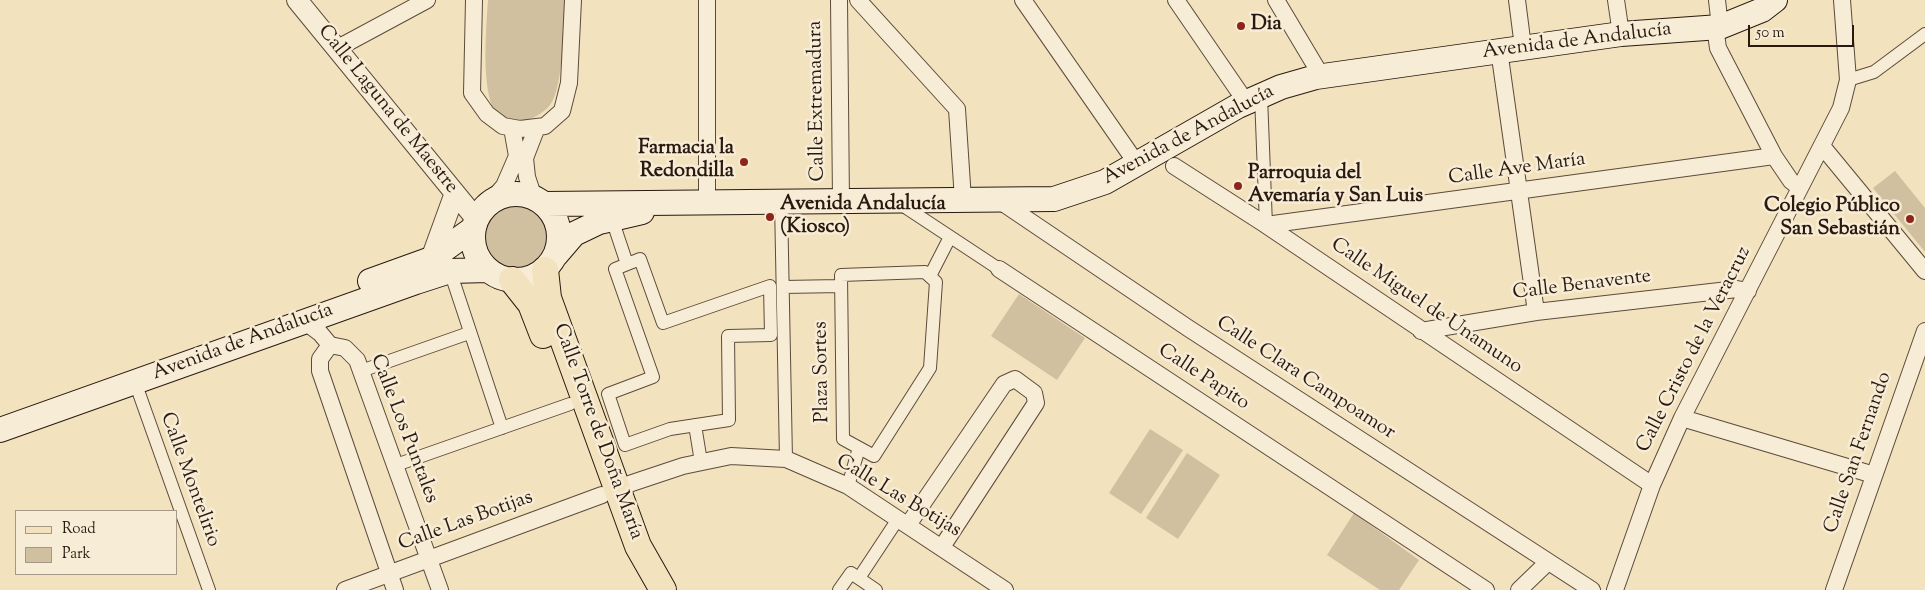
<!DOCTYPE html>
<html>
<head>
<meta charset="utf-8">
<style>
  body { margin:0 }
  #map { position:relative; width:1925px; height:590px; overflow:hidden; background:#f3e2be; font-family:"Sorts Mill Goudy",serif }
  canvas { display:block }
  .legend { position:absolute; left:15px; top:510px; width:162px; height:65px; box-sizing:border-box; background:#f7ecd5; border:1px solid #a59886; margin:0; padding:6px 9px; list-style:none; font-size:15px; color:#291910 }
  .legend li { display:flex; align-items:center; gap:10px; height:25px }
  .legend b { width:25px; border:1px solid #a59886 }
  .scale { position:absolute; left:1748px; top:25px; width:106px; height:22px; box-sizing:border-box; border:2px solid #291910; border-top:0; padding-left:6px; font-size:15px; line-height:18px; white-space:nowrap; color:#291910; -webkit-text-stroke:4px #f7ecd5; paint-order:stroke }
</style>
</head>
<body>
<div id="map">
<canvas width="1925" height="590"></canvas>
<ul class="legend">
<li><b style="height:6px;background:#f3e2be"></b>Road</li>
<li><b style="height:14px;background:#d1c0a0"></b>Park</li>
</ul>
<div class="scale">50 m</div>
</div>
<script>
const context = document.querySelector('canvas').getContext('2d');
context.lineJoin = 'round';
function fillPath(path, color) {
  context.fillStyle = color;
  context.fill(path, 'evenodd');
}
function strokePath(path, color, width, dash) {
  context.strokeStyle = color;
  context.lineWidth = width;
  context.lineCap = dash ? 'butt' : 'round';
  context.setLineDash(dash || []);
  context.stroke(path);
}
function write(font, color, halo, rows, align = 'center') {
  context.font = font + ' "Sorts Mill Goudy",serif';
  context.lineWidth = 5;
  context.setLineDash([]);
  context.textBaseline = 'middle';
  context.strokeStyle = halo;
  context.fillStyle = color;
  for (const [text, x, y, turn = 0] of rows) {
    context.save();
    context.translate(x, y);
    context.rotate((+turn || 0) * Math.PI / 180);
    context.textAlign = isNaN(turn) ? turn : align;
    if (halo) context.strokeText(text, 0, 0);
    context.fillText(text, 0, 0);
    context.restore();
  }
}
fillPath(new Path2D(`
  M488,0H566C564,22 563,90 550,105C543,114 528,122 517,121C509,121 496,114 492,106C482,79 486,29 488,0Z
  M1895,171L1925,208V252L1873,188Z
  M483 238a32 32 0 1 1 64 0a32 32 0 1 1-64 0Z
  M1019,294L1085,338L1057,380L991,336Z
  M1150,429L1183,450L1141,514L1109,493Z
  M1187,453L1220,475L1178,539L1146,518Z
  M1354,513L1419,560L1399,590H1380L1327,555Z`), '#d1c0a0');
const pedestrian = new Path2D(`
  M1848,80L1874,72L1925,34
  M1261,96L1266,225
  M781,202L786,459
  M899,203L999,269
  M612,219L627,264
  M640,259L663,323L770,286L771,335L728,336L729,420L670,429L625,445L608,394L653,377L615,269Z
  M450,271L502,428
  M925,272L936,282L930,368L874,456L843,439L841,275Z
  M930,276L950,237
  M783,287L841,286
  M361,371L469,333
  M135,382L209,590
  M695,425L701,462
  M396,465L570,404
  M848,486L859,448
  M859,578L898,519
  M839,590L851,573L876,590`);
const minor = new Path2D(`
  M474,0L472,93L487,114L503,126L520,129L545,126L562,111L569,83L573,0
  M707,0V203
  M839,0L841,201
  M858,0L957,109L963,200
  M1023,0L1137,164
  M1176,0L1246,102
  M1276,0L1322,77
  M1517,0L1523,47
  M1616,0L1621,34
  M1717,0L1720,27
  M1715,27L1718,48L1774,156L1791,181L1800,188
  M336,49L427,0
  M1499,50L1536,312
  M1822,146L1925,271
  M1174,166L1266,225L1652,485
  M534,198L527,177L525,158L537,127
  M997,199L1188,328L1592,590
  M488,204L504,186L517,156L512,128
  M1266,225L1774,156
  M999,269L1486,590
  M304,321L320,333L330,345
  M1421,331L1536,312L1737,289L1748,291
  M330,345L345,348L357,360L440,590
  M330,345L320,359V371L395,590
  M1682,418L1874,475
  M617,488L683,466L731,456L786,459L848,486L1005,590
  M908,525L1004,384L1015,379L1034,393L1036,403L942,547
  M345,590L602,495
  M1519,590L1548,562
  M1615,590L1652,485L1682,418L1841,108L1848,80L1842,0
  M1834,590L1925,331`);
const tertiary = new Path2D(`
  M297,0L477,220
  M431,259L455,193`);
const secondary = new Path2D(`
  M473 237a43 43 0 1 1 86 0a43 43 0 1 1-86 0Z
  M545,204L1054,199L1105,182L1238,106L1281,87L1316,77L1621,34L1720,27L1762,10L1775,0
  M556,255L574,234L599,222L642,212
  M370,281L431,259L474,228
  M0,430L416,282L450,271L488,270`);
const primary = new Path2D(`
  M545,270L548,298L638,546L663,590
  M512,280L531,304L543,335`);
strokePath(pedestrian, '#5c4b3c', 14);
strokePath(minor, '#5c4b3c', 18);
strokePath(tertiary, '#5c4b3c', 22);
strokePath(secondary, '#291910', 26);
strokePath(primary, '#291910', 28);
strokePath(pedestrian, '#f7ecd5', 12);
strokePath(minor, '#f7ecd5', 16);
strokePath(tertiary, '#f7ecd5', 20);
strokePath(secondary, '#f7ecd5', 24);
strokePath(primary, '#f3e2be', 26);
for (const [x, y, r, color] of [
  [1241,26,5,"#8f2418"],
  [744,162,5,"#8f2418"],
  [1238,186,5,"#8f2418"],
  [770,217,5,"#8f2418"],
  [1910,219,5,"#8f2418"]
]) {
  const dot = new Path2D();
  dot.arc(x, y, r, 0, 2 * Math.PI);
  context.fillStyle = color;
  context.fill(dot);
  strokePath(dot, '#f7ecd5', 2);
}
write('bold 20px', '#291910', '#f7ecd5', [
  ["Dia",1251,26],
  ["Farmacia la",734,150,"right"],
  ["Redondilla",734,173,"right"],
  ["Parroquia del",1248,175],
  ["Avemaría y San Luis",1248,198],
  ["Avenida Andalucía",780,206],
  ["(Kiosco)",780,229],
  ["Colegio Público",1900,208,"right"],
  ["San Sebastián",1900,231,"right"]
], 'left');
write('20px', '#291910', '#f7ecd5', [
  ["Avenida de Andalucía",1577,42,-7],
  ["Calle Extremadura",818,101,-91],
  ["Calle Laguna de Maestre",387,110,51],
  ["Avenida de Andalucía",1189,136,-28],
  ["Calle Ave María",1517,170,-8],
  ["Calle Benavente",1582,286,-7],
  ["Calle Miguel de Unamuno",1426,307,34],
  ["Avenida de Andalucía",243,343,-20],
  ["Calle Cristo de la Veracruz",1695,350,-63],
  ["Plaza Sortes",823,372,-91],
  ["Calle Papito",1203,378,33],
  ["Calle Clara Campoamor",1305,379,33],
  ["Calle Los Puntales",403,429,69],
  ["Calle Torre de Doña María",597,432,70],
  ["Calle San Fernando",1859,453,-71],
  ["Calle Montelirio",189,480,70],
  ["Calle Las Botijas",898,497,31],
  ["Calle Las Botijas",466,522,-20]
]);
</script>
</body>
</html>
